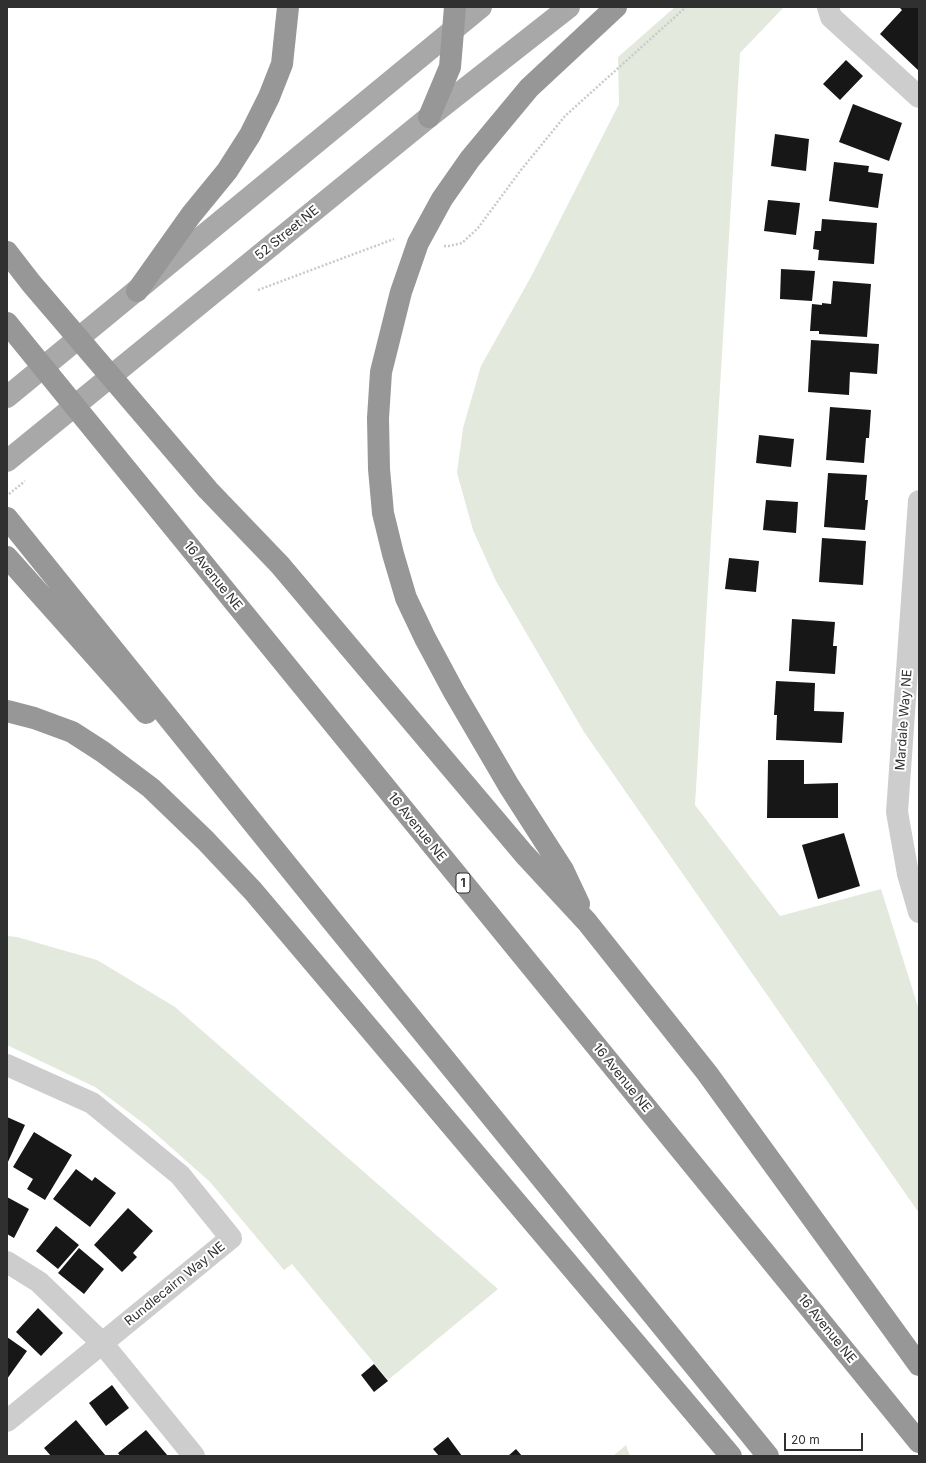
<!DOCTYPE html>
<html>
<head>
<meta charset="utf-8">
<style>
  body { margin:0 }
  #map { position:relative; width:926px; height:1463px; overflow:hidden; background:#fff; font-family:Inter,sans-serif }
  canvas { display:block }
  .frame { position:absolute; inset:0; border:8px solid #303030; pointer-events:none }
  .scale { position:absolute; left:784px; top:1433px; width:79px; height:18px; box-sizing:border-box; border:2px solid #303030; border-top:0; padding-left:5px; font-size:12px; line-height:14px; white-space:nowrap; color:#303030; -webkit-text-stroke:3px #fff; paint-order:stroke }
</style>
</head>
<body>
<div id="map">
<canvas width="926" height="1463"></canvas>
<div class="frame"></div>
<div class="scale">20 m</div>
</div>
<script>
const context = document.querySelector('canvas').getContext('2d');
context.lineJoin = 'round';
function fillPath(path, color) {
  context.fillStyle = color;
  context.fill(path, 'evenodd');
}
function strokePath(path, color, width, dash) {
  context.strokeStyle = color;
  context.lineWidth = width;
  context.lineCap = dash ? 'butt' : 'round';
  context.setLineDash(dash || []);
  context.stroke(path);
}
function write(font, color, halo, rows, align = 'center') {
  context.font = font + ' Inter,sans-serif';
  context.lineWidth = 4;
  context.setLineDash([]);
  context.textBaseline = 'middle';
  context.strokeStyle = halo;
  context.fillStyle = color;
  for (const [text, x, y, turn = 0] of rows) {
    context.save();
    context.translate(x, y);
    context.rotate((+turn || 0) * Math.PI / 180);
    context.textAlign = isNaN(turn) ? turn : align;
    if (halo) context.strokeText(text, 0, 0);
    context.fillText(text, 0, 0);
    context.restore();
  }
}
fillPath(new Path2D(`
  M675,7H784L740,53L695,805L780,916L881,889L919,1010V1213L584,732L496,581L473,530L457,473L463,428L481,366L532,275L619,104L618,57Z
  M7,936L17,937L97,960L175,1007L498,1289L388,1380L292,1264L284,1270L210,1182L147,1126L95,1087L7,1045Z
  M626,1445L630,1456H613Z`), '#e3e9dd');
fillPath(new Path2D(`
  M899,7H919V71L880,34L902,10Z
  M846,60L863,76L840,100L823,84Z
  M853,104L902,123L889,161L839,142Z
  M775,134L809,139L806,171L771,166Z
  M834,162L869,166L868,172L883,174L878,208L829,201Z
  M768,200L800,203L796,235L764,231Z
  M822,219L877,223L874,264L818,260L819,250L813,249L815,231H821Z
  M781,269L815,271L812,301L780,299Z
  M833,281L871,284L867,337L819,334V331H810L812,304L822,305V303L831,304Z
  M811,340L879,344L877,374L850,372L849,395L808,392Z
  M830,407L871,410L869,438H866L864,463L826,460Z
  M759,435L794,439L791,467L756,463Z
  M828,473L867,475L865,500H868L865,530L824,527Z
  M766,500L798,502L796,533L763,530Z
  M822,538L866,541L863,585L819,582Z
  M729,558L759,561L756,592L725,589Z
  M792,619L835,622L833,646H837L835,674L789,671Z
  M776,681L815,683L814,711L844,712L842,743L776,740L777,715H774Z
  M768,760H804V784L838,783V818H767Z
  M844,833L860,886L818,899L802,845Z
  M7,1117L25,1125L7,1164Z
  M34,1132L72,1155L45,1200L27,1189L33,1179L13,1167Z
  M76,1169L92,1181L95,1177L116,1193L90,1227L53,1199Z
  M7,1197L29,1209L14,1238L7,1234Z
  M128,1208L153,1231L133,1253L137,1257L122,1272L94,1245Z
  M56,1226L79,1245L58,1269L36,1251Z
  M79,1248L104,1269L84,1294L58,1273Z
  M38,1308L63,1333L41,1356L16,1332Z
  M7,1337L27,1351L7,1379Z
  M374,1364L388,1381L374,1392L361,1375Z
  M112,1385L129,1408L106,1426L89,1403Z
  M76,1420L106,1456H51L44,1448Z
  M146,1430L168,1456H120L118,1453Z
  M448,1437L462,1456H439L433,1449Z
  M516,1449L522,1456H508Z`), '#171717');
strokePath(new Path2D(`
  M444,246H449L462,243L478,228L521,170L565,116L686,7
  M258,290L394,239
  M9,494L25,481`), '#cacaca', 2.5, [2, 2]);
strokePath(new Path2D(`
  M828,7L831,17L919,97
  M919,501L897,812L908,874L919,912
  M7,1065L92,1103L180,1175L231,1238L7,1421
  M7,1262L39,1282L102,1343L194,1456`), '#cdcdcd', 22);
strokePath(new Path2D(`
  M7,397L481,7
  M7,461L429,117L569,7`), '#a8a8a8', 22);
strokePath(new Path2D(`
  M429,117L450,67L455,7
  M7,252L31,283L208,490L280,565L524,854L587,922L707,1073L919,1365
  M137,291L191,215L227,171L250,135L269,97L282,64L288,7
  M7,323L919,1442
  M7,518L333,922L768,1456
  M7,557L146,713
  M7,711L34,718L72,732L103,752L151,788L206,841L253,891L731,1456
  M579,904L563,870L509,786L454,692L425,638L406,598L393,554L383,513L379,469L378,418L381,372L401,292L418,243L442,199L470,159L529,88L616,7`), '#979797', 22);
for (const [x, y, w] of [
  [463,883,14]
]) {
  const box = new Path2D();
  box.roundRect(x - w / 2, y - 10, w, 20, 3);
  context.fillStyle = '#fff';
  context.fill(box);
  strokePath(box, '#303030', 1);
}
write('bold 12px', '#303030', null, [
  ["1",463,883]
]);
write('13px', '#303030', '#fff', [
  ["52 Street NE",287,233,-39],
  ["16 Avenue NE",213,576,51],
  ["Mardale Way NE",904,720,-86],
  ["16 Avenue NE",417,827,51],
  ["16 Avenue NE",622,1078,51],
  ["Rundlecairn Way NE",175,1284,-39],
  ["16 Avenue NE",827,1329,51]
]);
</script>
</body>
</html>
